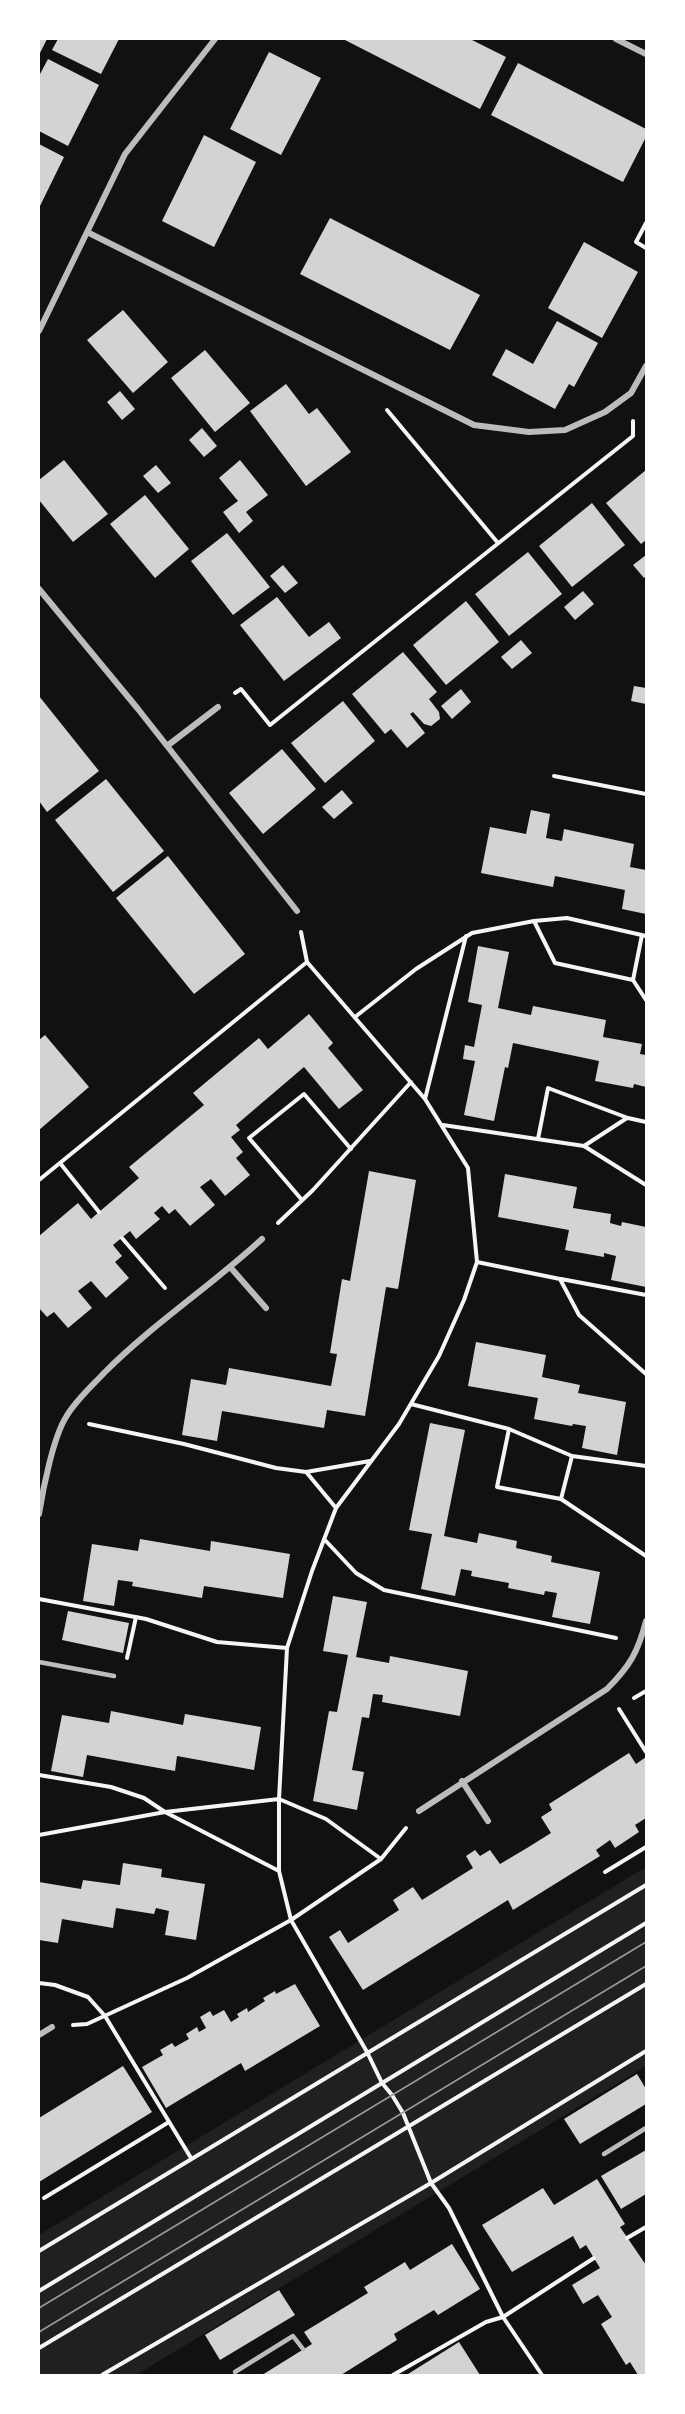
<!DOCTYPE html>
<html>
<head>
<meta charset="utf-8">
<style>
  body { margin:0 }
  #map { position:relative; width:685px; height:2414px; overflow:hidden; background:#111; font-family:Overpass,sans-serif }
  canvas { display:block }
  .frame { position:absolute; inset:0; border:40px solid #fff; pointer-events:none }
</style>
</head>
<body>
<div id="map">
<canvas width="685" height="2414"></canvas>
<div class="frame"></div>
</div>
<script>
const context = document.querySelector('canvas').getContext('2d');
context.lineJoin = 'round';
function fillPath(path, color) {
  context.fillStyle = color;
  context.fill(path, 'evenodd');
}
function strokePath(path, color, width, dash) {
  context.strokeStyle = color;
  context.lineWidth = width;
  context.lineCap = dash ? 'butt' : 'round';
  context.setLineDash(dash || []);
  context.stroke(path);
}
fillPath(new Path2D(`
  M646,1867V2066L136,2375H39V2235Z`), '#202020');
fillPath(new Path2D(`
  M39,39H47L39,55Z
  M58,39H119L101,74L52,50Z
  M343,39H470L506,57L480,109Z
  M269,52L321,78L281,155L230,129Z
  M48,59L99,85L68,146L39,131V76Z
  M518,63L646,129V137L623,182L491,115Z
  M204,135L256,162L214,247L162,221Z
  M39,144L64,157L39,208Z
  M330,218L480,295L450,350L300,274Z
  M584,242L638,272L602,338L548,308Z
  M123,310L168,362L133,393L87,340Z
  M557,321L598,343L574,387L569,384L555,409L492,375L506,349L533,364Z
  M205,350L250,403L215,432L171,378Z
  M286,384L309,414L317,408L351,452L306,486L250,411Z
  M120,391L135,409L122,420L107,402Z
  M202,428L217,446L204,457L189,440Z
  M64,460L108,514L73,542L39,500V480Z
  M240,460L268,495L246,512L253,521L239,533L223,512L238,501L219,478Z
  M156,465L171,483L158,493L143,476Z
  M646,470V540L641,544L606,503Z
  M145,495L189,549L155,578L110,524Z
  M592,503L625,545L572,587L539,546Z
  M227,533L270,587L233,615L191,561Z
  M528,552L562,594L509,636L475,594Z
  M646,555V576L644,578L633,565Z
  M283,565L298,583L285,593L270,576Z
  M583,591L594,604L575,620L564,607Z
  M277,597L309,637L329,622L341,638L284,681L240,625Z
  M466,601L499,642L446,685L413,645Z
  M521,640L532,653L512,669L501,657Z
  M403,652L437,692L429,699L439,712L440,719L431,726L424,724L413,712L410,714L425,733L407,748L391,729L385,734L352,694Z
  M634,686L646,688V704L631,701Z
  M461,689L471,702L452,719L441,706Z
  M39,696L99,771L47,812L39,801Z
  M343,701L375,741L325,783L291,743Z
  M282,749L316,789L263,834L229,793Z
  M106,779L164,851L113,892L55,820Z
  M342,790L353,803L334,819L322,807Z
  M531,810L550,814L546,838L562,841L564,829L634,844L630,867L646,870V914L622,909L625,890L555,876L553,887L481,873L490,827L526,834Z
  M168,856L245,954L194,994L116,898Z
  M478,946L509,952L498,1008L531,1015L533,1006L606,1020L603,1037L642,1044L640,1054L646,1055V1087L634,1084L633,1088L595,1081L599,1061L513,1043L508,1068L505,1067L494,1121L464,1115L475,1061L463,1059L465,1045L474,1047L482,1005L468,1002Z
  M309,1014L333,1043L328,1048L363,1090L339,1109L304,1067L236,1125L240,1130L231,1137L243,1152L236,1158L250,1175L225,1196L211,1179L200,1187L215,1205L190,1226L175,1209L169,1214L162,1206L154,1213L160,1219L136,1239L130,1231L113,1245L122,1256L115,1262L129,1278L106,1298L91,1281L78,1291L92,1308L68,1328L54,1312L47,1317L39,1308V1236L78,1203L91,1219L99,1212L139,1178L129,1167L204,1105L193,1093L259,1038L268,1049Z
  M45,1035L89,1087L39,1130V1040Z
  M369,1171L416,1180L398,1289L386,1287L365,1416L327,1410L324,1428L222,1411L217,1441L182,1435L191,1379L226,1385L229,1368L331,1386L337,1354L330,1353L342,1279L350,1281Z
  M505,1174L577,1187L573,1208L611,1214L610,1223L621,1226L622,1222L646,1227V1287L611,1280L616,1256L604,1253V1257L565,1250L569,1230L498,1217Z
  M476,1342L546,1355L542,1377L580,1385L578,1393L626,1402L617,1455L582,1448L586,1426L573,1424L572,1426L534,1419L538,1398L468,1386Z
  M430,1423L465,1430L444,1536L477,1543L479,1533L517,1541L516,1548L552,1556L551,1562L600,1572L590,1624L552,1617L557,1593L545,1591L544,1595L508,1588L509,1583L471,1576L472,1571L461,1569L455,1596L421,1589L432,1534L409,1530Z
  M140,1539L210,1551L211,1541L290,1554L283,1598L204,1586L202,1598L132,1586L133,1582L118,1580L114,1606L83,1601L92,1544L138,1551Z
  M333,1596L367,1602L356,1657L389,1663L390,1656L468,1671L460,1716L382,1702L383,1695L373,1694L369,1718L362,1717L352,1770L364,1772L357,1810L313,1801L329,1711L337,1712L348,1655L323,1651Z
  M68,1611L129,1623L123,1653L62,1640Z
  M111,1711L183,1725L185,1714L261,1727L254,1770L177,1756L175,1771L87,1755L83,1777L51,1771L62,1715L109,1723Z
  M629,1753L636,1764L646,1757V1818L635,1825L639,1832L615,1848L610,1840L596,1850L600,1856L513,1910L508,1900L363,1990L329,1937L340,1930L348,1943L399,1910L393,1900L413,1887L422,1900L473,1868L466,1856L475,1850L480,1856L490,1850L500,1864L527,1848L551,1833L541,1817L552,1810L549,1804Z
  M123,1863L162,1869L161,1877L205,1884L196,1940L165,1935L169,1911L156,1908L154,1914L116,1908L113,1928L62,1919L58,1943L39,1940V1882L81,1889L83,1880L120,1885Z
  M295,1984L320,2026L245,2071L241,2063L166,2108L142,2067L163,2055L160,2050L172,2043L175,2047L180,2044L189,2039L186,2034L197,2027L199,2032L206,2028L200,2017L210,2011L213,2016L224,2010L231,2022L239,2017L237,2014L247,2008L248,2012L265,2001L263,1998L275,1991L276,1994Z
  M123,2066L152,2112L39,2182V2118Z
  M637,2074L646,2089V2104L580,2144L564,2119Z
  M646,2150V2194L621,2209L601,2176Z
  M597,2179L625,2224L620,2227L646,2265V2375H638L630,2362L626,2365L601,2324L612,2317L598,2295L583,2304L572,2285L600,2268L586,2245L580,2249L573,2236L512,2272L482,2225L543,2188L554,2205Z
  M452,2244L480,2289L438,2315L434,2310L394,2334L397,2340L341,2375H262L312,2344L304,2332L368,2293L364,2287L405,2262L410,2270Z
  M279,2290L295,2315L220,2360L205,2335Z
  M459,2342L480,2375H409L408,2374Z`), '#d3d3d3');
strokePath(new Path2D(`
  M646,223L636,242L646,248
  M387,410L498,543
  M235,693L241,689L270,725L633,436V421
  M554,776L646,794
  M534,921L555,963L633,980L646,1000
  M301,932L307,962L425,1099L468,1168L477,1262L464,1300L439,1356L399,1424L336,1508L312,1571L287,1648L279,1799V1871L291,1920L367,2052L382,2083L392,2095L403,2113L431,2183L449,2208L503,2317L542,2375
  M633,980L642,935
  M355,1017L416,969L472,933L534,921L567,918L646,936
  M425,1099L466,936
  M443,1125L584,1146L646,1185
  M538,1139L548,1088L628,1118L646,1122
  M584,1146L627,1118
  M60,1163L99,1212
  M39,1180L307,962
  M302,1200L249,1138L304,1094L351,1149
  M278,1223L313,1190L411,1082
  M122,1238L165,1288
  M477,1262L560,1279L579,1315L646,1374
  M561,1279L646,1295
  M411,1404L509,1429L572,1456L646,1466
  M89,1424L184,1444L276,1468L306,1472L370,1461
  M509,1429L497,1487L561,1499
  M572,1456L561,1499L646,1556
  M307,1473L336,1508
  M324,1539L356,1573L384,1590L616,1638
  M39,1599L146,1619L217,1642L287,1648
  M127,1658L136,1617
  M634,1698L646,1691
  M619,1709L646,1752
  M39,1775L111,1787L144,1798L165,1812L279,1871
  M39,1835L165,1812L279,1799L326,1819L381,1859
  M605,1872L646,1847
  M39,1983L55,1985L88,1997L105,2016L191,2158
  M73,2025L87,2024L187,1978L291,1920L381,1859L406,1828
  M44,2198L169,2122
  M627,2238L646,2227
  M39,2251L646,1885
  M39,2291L646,1923
  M39,2348L646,1984
  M102,2375L431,2183L646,2051
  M393,2375L486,2322L503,2317L594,2258`), '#f5f5f5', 4);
strokePath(new Path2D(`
  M39,1662L114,1676
  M604,2154L646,2128
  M235,2372L293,2336L303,2349`), '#bcbcbc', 4.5);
strokePath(new Path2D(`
  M616,39L646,54
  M87,232L474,425L529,432L565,430L605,412L631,393L646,366
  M39,331L125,154L215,39
  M39,589L138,709L297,911
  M167,746L218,707
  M231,1268L266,1308
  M39,1514C43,1489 53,1438 66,1417C76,1400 91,1387 105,1372C153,1324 211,1286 262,1239
  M462,1781L488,1821
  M419,1811L607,1689C630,1666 638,1652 646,1621
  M39,2035L52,2027`), '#bcbcbc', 6);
strokePath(new Path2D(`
  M39,2308L646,1942
  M39,2332L646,1966`), '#9a9a9a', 1.5);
</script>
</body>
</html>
